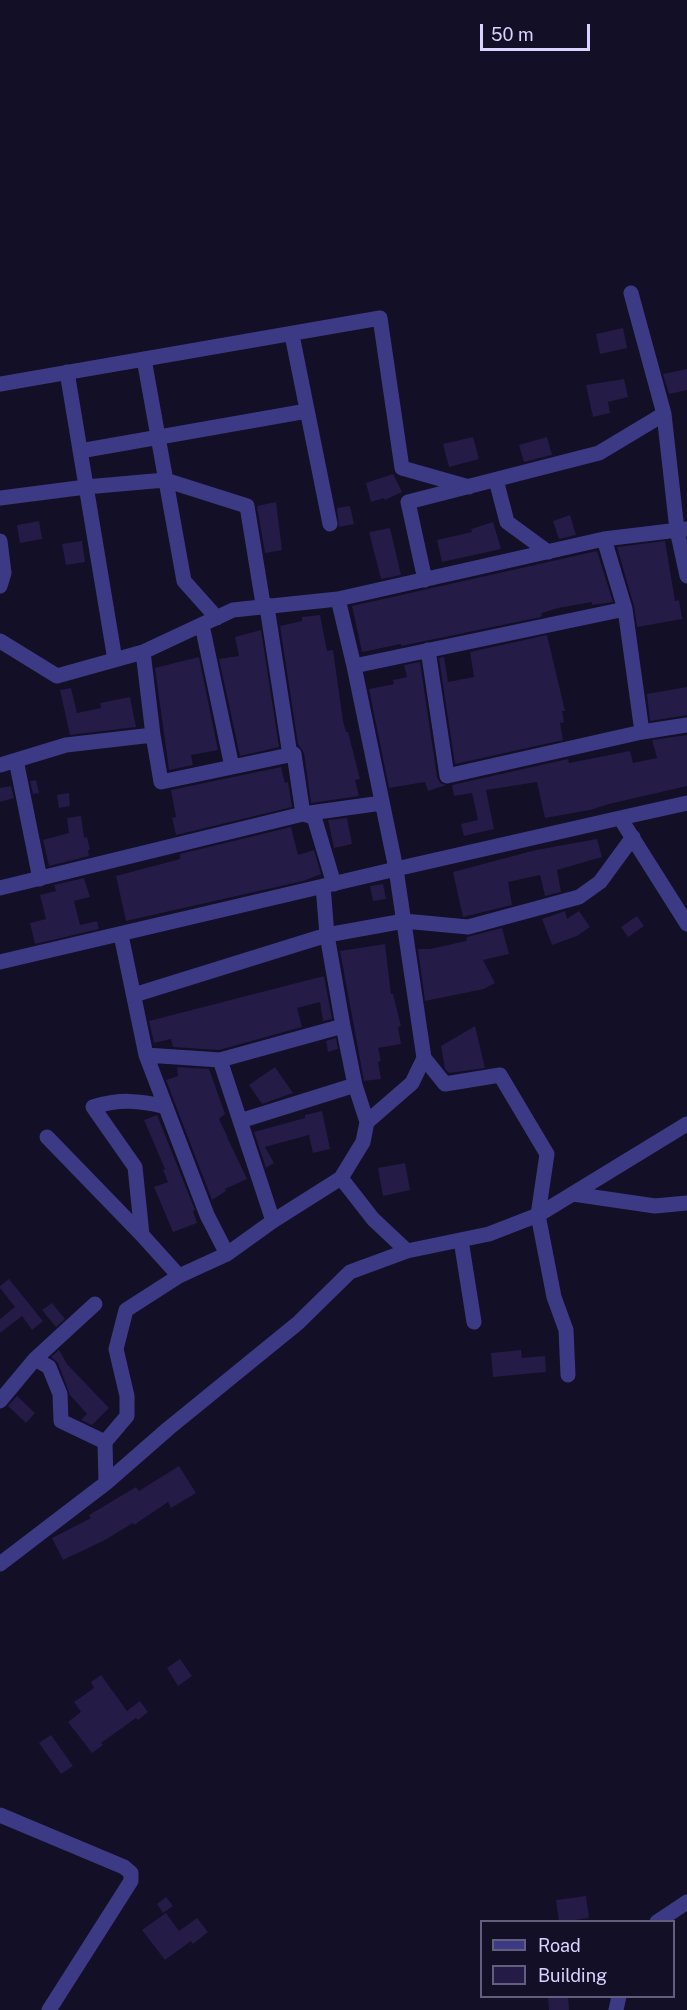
<!DOCTYPE html>
<html>
<head>
<meta charset="utf-8">
<style>
  body { margin:0 }
  #map { position:relative; width:687px; height:2010px; overflow:hidden; background:#130f26; font-family:"Public Sans",sans-serif }
  canvas { display:block }
  .legend { position:absolute; left:480px; top:1920px; width:195px; height:78px; box-sizing:border-box; background:#130f26; border:2px solid #625e7d; margin:0; padding:8px 10px; list-style:none; font-size:18px; color:#d9d4ff }
  .legend li { display:flex; align-items:center; gap:12px; height:30px }
  .legend b { width:30px; border:2px solid #625e7d }
  .scale { position:absolute; left:480px; top:24px; width:110px; height:27px; box-sizing:border-box; border:3px solid #d9d4ff; border-top:0; padding-left:8px; font-size:18px; line-height:21px; white-space:nowrap; color:#d9d4ff; -webkit-text-stroke:4px #130f26; paint-order:stroke }
</style>
</head>
<body>
<div id="map">
<canvas width="687" height="2010"></canvas>
<ul class="legend">
<li><b style="height:8px;background:#3d3a85"></b>Road</li>
<li><b style="height:16px;background:#241b47"></b>Building</li>
</ul>
<div class="scale">50 m</div>
</div>
<script>
const context = document.querySelector('canvas').getContext('2d');
context.lineJoin = 'round';
function fillPath(path, color) {
  context.fillStyle = color;
  context.fill(path, 'evenodd');
}
function strokePath(path, color, width, dash) {
  context.strokeStyle = color;
  context.lineWidth = width;
  context.lineCap = dash ? 'butt' : 'round';
  context.setLineDash(dash || []);
  context.stroke(path);
}
fillPath(new Path2D(`
  M623,328L627,348L600,354L596,334Z
  M687,369V390L669,394L663,374Z
  M624,379L628,397L608,402L610,413L593,417L586,385Z
  M473,437L479,459L449,467L443,444Z
  M547,437L552,455L524,462L519,445Z
  M393,474L402,492L385,500L384,498L371,502L366,483Z
  M276,502L282,550L265,553L257,506Z
  M350,506L354,524L339,527L337,508Z
  M570,515L576,535L559,539L553,521Z
  M39,521L42,539L20,543L17,525Z
  M493,522L501,549L442,562L437,540L472,532L471,529Z
  M390,528L401,575L381,579L369,532Z
  M82,541L85,562L66,565L62,544Z
  M665,541L675,601L679,600L682,619L637,627L634,606L617,547Z
  M597,551L613,602L592,605V602L558,608L542,613L541,617L401,646V644L362,652L352,606Z
  M320,615L327,651L333,650L343,721L346,732H348L360,779L355,780L359,796L311,803L304,753L298,744L280,626L302,621V617Z
  M261,630L279,747L240,756L219,659L239,656L235,637Z
  M547,635L565,711H562L564,722L560,723L563,740L455,764L439,658L444,657L448,682L474,677L470,652Z
  M199,657L218,750L191,755L193,765L169,770L155,668Z
  M420,662L437,777L440,783L446,785L428,791L425,782L389,788L369,689L394,684L393,680L407,677L404,665Z
  M687,687V715L650,721L647,694Z
  M71,688L77,713L101,708L100,703L130,697L136,727L70,735L60,690Z
  M687,735V786L609,804L590,810L545,818L537,782L486,790L494,829L464,836L461,824L478,820L472,793L454,796L452,785L568,759L569,763L630,751L633,763L657,758L652,740Z
  M281,767L285,783L288,782L292,807L176,835L172,818L176,817L171,790Z
  M36,780L39,793L33,794L30,781Z
  M11,786L14,798L0,802V788Z
  M69,793L70,806L59,808L57,795Z
  M81,816L84,838L87,837L90,850H88L89,856L49,866L43,840L69,833L67,818Z
  M347,818L352,844L334,848L328,820Z
  M291,827L298,855L314,850L321,874L303,881L126,921L116,876L180,859V854Z
  M597,839L602,857L557,870L561,892L545,896L540,875L508,882L512,905L463,917L453,872L536,850Z
  M84,878L90,897L74,901L80,925L97,921L99,929L35,944L30,923L46,919L40,895L56,891L54,885Z
  M383,884L386,899L373,901L370,886Z
  M565,911L567,919L579,911L590,927L577,936L552,945L542,919Z
  M637,916L644,926L628,937L621,927Z
  M502,928L509,954L483,960L495,983L484,989L425,1001L418,949H430L466,941L467,937Z
  M385,944L391,994H393L401,1026L398,1027L401,1044L378,1048L381,1061L378,1062L381,1079L364,1081L340,951Z
  M324,976L332,1019L323,1021L320,1002L297,1008L302,1027L219,1050L173,1047L171,1039L154,1043L149,1021Z
  M475,1026L485,1068L449,1073L445,1069L441,1046Z
  M336,1038L338,1049L328,1052L326,1041Z
  M177,1067L209,1069L225,1114L219,1119L228,1138L226,1140L228,1139L247,1179L225,1189L226,1191L212,1200L166,1080L178,1076Z
  M275,1067L293,1093L262,1104L249,1085Z
  M322,1111L330,1149L313,1153L309,1135L265,1147L274,1163L266,1168L254,1132L305,1118V1115Z
  M157,1115L195,1210L193,1211L197,1223L173,1232L154,1187L168,1182L163,1170L165,1169L144,1120Z
  M405,1163L410,1190L383,1196L378,1168Z
  M9,1279L43,1321L32,1330L22,1316L0,1333V1319L15,1307L0,1288V1286Z
  M52,1303L65,1319L56,1327L42,1310Z
  M59,1350L67,1364L109,1408L92,1425L81,1420L87,1414L70,1395L58,1363L51,1357Z
  M521,1350L522,1358L545,1356L546,1372L493,1377L491,1353Z
  M17,1396L35,1413L26,1423L8,1406Z
  M179,1466L196,1493L171,1508L168,1502L134,1525L133,1523L105,1540L63,1560L52,1538L91,1518L89,1515L136,1487L139,1491Z
  M180,1659L192,1676L178,1686L167,1668Z
  M101,1675L127,1711L140,1701L148,1712L138,1720L136,1718L101,1743L103,1745L92,1753L68,1722L81,1712L74,1702L94,1688L91,1682Z
  M51,1735L73,1766L61,1774L39,1743Z
  M586,1896L589,1918L559,1922L556,1900Z
  M166,1897L173,1906L163,1913L157,1904Z
  M166,1913L179,1931L197,1918L208,1932L193,1944L191,1941L165,1960L142,1930Z
  M548,1996H568L569,2010H549Z`), '#241b47');
strokePath(new Path2D(`
  M631,293L664,414L677,530L687,576
  M292,335L330,524
  M144,359L184,581L217,618
  M67,372L115,660
  M0,384L380,318L402,468L469,487
  M80,451L307,411
  M496,480L507,522L548,552
  M0,498L86,487L165,480L247,506L263,604L271,606L267,607L290,755L294,754L303,814L314,817L334,884
  M0,541L4,573L0,586
  M425,580L408,502L599,453L664,414
  M338,599L604,539
  M202,625L232,767
  M0,641L57,676L143,652L233,610L338,599L354,666L625,609L604,539L687,529
  M428,650L447,776L642,732L625,609
  M642,732L687,725
  M153,735L161,782L294,754
  M16,760L40,879
  M0,765L66,745L153,735L143,652
  M687,803L620,818L687,924
  M0,888L303,814L382,803
  M121,935L146,1055L207,1215L227,1254
  M0,962L396,869L354,666
  M134,995L327,935L323,886
  M343,1026L355,1085L367,1122
  M146,1055L220,1060L273,1221
  M424,1058L396,869L620,818
  M220,1060L343,1026L327,935L404,921L468,927L579,897L600,882L633,837
  M240,1121L355,1085
  M47,1137L142,1235L179,1276
  M573,1194L655,1206L687,1203
  M142,1235L135,1167L93,1107C119,1099 139,1100 166,1107
  M461,1240L474,1322
  M407,1251L373,1219L341,1178L363,1142L367,1122L412,1083L424,1058L445,1084L500,1075L547,1154L538,1215L554,1297L566,1330L568,1375
  M35,1359L49,1367L60,1394L61,1421L105,1442L106,1483
  M0,1401L35,1359L95,1304
  M105,1442L127,1416V1396L116,1349L126,1310L179,1276L227,1254L273,1221L341,1178
  M0,1564L106,1483L169,1428L298,1323L350,1272L407,1251L489,1234L538,1215L687,1124
  M0,1815L124,1867L131,1873V1881L49,2010
  M657,1922L687,1902
  M616,2010L619,1996`), '#3d3a85', 15);
</script>
</body>
</html>
